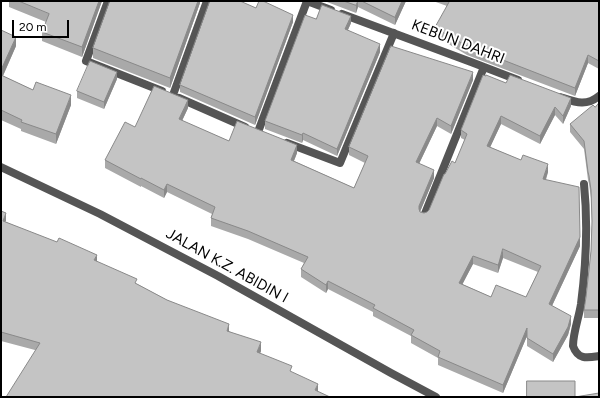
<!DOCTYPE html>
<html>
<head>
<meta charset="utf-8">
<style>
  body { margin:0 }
  #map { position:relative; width:600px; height:398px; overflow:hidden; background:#fff; font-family:Figtree,sans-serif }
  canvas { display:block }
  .frame { position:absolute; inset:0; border:2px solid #000; pointer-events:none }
  .scale { position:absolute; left:12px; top:20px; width:57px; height:18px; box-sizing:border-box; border:2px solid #000; border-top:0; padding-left:5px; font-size:12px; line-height:14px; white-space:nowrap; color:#000; -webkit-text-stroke:3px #fff; paint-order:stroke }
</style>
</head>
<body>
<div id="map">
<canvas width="600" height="398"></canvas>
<div class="frame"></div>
<div class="scale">20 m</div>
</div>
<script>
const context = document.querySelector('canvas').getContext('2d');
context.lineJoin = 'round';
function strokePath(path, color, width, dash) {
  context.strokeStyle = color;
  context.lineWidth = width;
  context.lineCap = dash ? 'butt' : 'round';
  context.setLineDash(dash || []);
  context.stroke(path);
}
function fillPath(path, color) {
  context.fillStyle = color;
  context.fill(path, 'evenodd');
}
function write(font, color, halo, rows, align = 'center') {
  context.font = font + ' Figtree,sans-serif';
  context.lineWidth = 4;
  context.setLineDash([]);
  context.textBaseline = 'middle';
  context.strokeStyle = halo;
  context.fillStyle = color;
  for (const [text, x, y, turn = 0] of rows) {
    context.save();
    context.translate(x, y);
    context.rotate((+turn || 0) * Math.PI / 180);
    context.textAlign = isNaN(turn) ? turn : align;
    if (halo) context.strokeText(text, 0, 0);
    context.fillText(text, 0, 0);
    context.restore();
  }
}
strokePath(new Path2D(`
  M108,1L86,61L162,91
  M307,1L331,10
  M342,14L471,62L518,80
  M173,95L207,1
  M560,97C575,102 586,107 599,96
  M179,98L245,127
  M258,132L307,1
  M287,143L340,163L394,33
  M584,184C588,223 586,265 581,304C579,317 573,333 573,346C578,360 587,358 599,356
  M424,216L484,67`), '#555', 8);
strokePath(new Path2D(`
  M1,167L100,214L218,276L391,373L436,397`), '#555', 8);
fillPath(new Path2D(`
  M9,1H102L82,57L42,41V32L46,22L9,7Z
  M200,1V3L170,88L93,58V48Z
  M327,1H406L395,25L358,7L356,13L327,2Z
  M433,1H599V69L588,63L575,96L467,55L435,36V28L447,6Z
  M256,8L293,22L255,125L180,92V85Z
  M316,19L351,23L348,30L380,52L337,156L303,140L302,143L265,129V121Z
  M1,30L16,46L3,76L33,90L71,105L56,144L21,131V129L1,120Z
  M483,75L571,106L563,124L555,115L540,144L501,124L490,147L548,172L546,180L580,246L552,306L571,324L568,335L553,362L527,346V336L503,393L438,365V358L411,343V336L373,316V312L328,289L326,293L301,277V269L304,263L248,239L211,226V218L212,214L167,192L164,198L141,186V187L105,168V160L135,127L188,108L182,121L229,141L297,153L294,161L354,188L365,163L349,155V147L473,80L451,134L437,126L419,164L434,178L420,212L424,213L427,212L429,210L445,174L455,163L465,140L461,138V130ZM503,258L538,272L526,297H491L462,284L473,264L498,273Z
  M117,79L104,109L77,98V91Z
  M599,103V318H584V310L586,297L591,251L592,225L591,198L589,184L588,180L584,149L570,132V124L595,107Z
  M1,211L6,222L97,262L137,284L167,300L229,331L261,351L260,353L35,350L1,341Z`), '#a9a9a9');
fillPath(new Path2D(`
  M99,1H102L82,57V47Z
  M198,1H200V3L170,88V78Z
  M358,1V7L356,13V5Z
  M402,1H406L395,25V17Z
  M293,15V22L255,125V117Z
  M351,16V23L345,36V29Z
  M16,37V46L1,80V70Z
  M380,44V52L337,156V149Z
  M588,55V63L575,96V88Z
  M117,72V79L104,109V102Z
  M473,72V80L451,134V126Z
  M71,95V105L56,144V134Z
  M571,98V106L563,124V116Z
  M188,100V108L179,127V119Z
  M555,107V115L540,144V136Z
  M501,116V124L487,154V146Z
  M437,118V126L416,170V162Z
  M303,133V140L302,143V135Z
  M297,145V153L291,168V160Z
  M548,164V172L543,187V179Z
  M434,170V178L419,214V206Z
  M167,184V192L164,198V190Z
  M6,213V221H3Z
  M580,237V246L549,312V304Z
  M503,249V258L498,273V265Z
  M97,255V264L94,260Z
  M473,256V264L459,291V283Z
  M328,281V289L326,293V285Z
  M571,316V324L568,335L553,362V354Z
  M229,324V332L227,331Z
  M527,328V336L503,393V385Z
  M261,342V351L257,361V352Z
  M318,384V393L315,390Z`), '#898989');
const building = new Path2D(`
  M19,1H99L82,47L42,32L49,14Z
  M110,1H198L170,78L93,48Z
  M210,1H240L256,8L259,1H263L293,15L255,117L180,85Z
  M344,1H358L356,5Z
  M362,1H402L395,17Z
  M450,1H599V61L588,55L575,88L467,46L435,28Z
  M322,5L351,16L345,29L380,44L337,149L303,133L302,135L265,121L305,15L316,19Z
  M1,30L16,37L1,70Z
  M391,46L473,72L451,126L437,118L416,162L434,170L419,206V209L420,212L424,213L427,212L429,210L444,174H445L452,161L455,163L467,134L461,130L483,75L486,76V75L506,83L510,75L571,98L563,116L555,107L540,136L501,116L487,146L521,160L523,155L548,164L543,179L579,187L580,237L549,304L571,316L568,327L553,354L527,338V328L503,385L438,357L440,351L411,335L414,330L373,308L375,305L328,281L326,285L301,269L308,257L248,231L211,218L215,207L167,184L164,190L141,178V179L105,160L125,122L135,127L154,86L188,100L179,119L229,141L237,121L297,145L291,160L354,188L368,156L349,147ZM503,249L541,266L526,297L496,285L491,297L459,283L473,256L498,265Z
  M90,61L117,72L104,102L77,91Z
  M1,75L33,90L36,82L71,95L56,134L21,122L22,120L1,110Z
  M599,103V310H584L586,297L591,251L592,221L591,190L589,176L588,172L584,141L570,124L593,105L595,107Z
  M1,211L6,213L3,221L57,242L59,238L97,255L94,260L137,279L135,283L167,300L229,324L227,331L261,342L257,352L292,366L290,371L318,384L315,390L330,397H6L40,343L1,332Z
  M527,381H575V397L599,393V397H527Z`);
fillPath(building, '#c4c4c4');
strokePath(building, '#898989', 1);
write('15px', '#000', '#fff', [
  ["KEBUN DAHRI",458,42,21],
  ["JALAN K.Z. ABIDIN I",227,266,29]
]);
</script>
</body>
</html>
